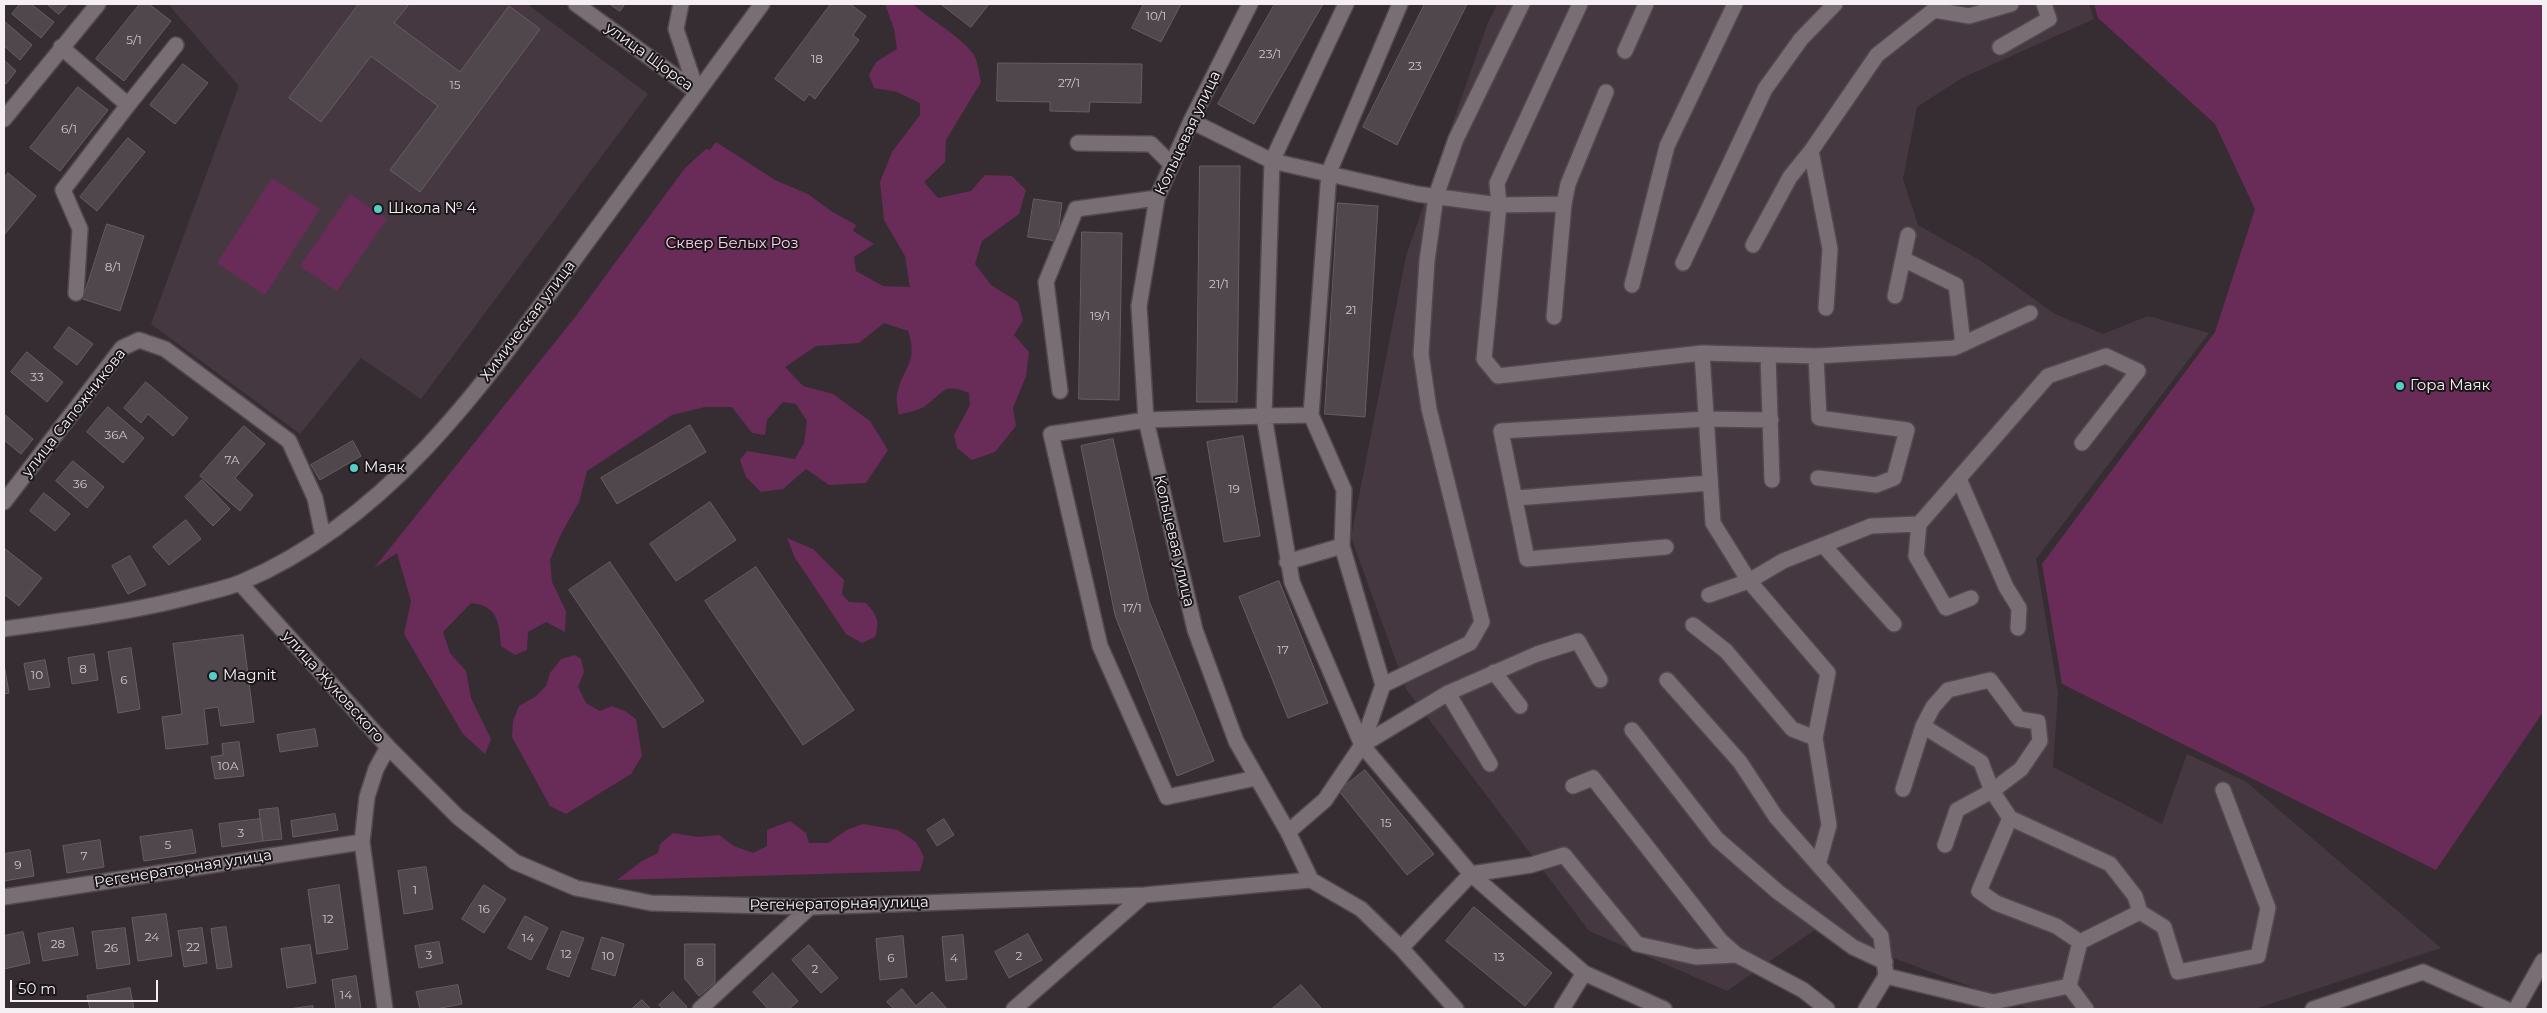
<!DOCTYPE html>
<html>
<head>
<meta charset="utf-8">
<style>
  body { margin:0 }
  #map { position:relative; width:2547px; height:1013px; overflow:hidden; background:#362d33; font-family:Montserrat,sans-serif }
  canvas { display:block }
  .frame { position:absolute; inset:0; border:5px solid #f5eff3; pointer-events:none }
  .scale { position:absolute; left:10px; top:980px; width:148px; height:22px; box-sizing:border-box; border:2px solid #f5eff3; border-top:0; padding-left:6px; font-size:15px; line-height:18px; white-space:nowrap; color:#f5eff3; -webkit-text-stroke:4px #1b1719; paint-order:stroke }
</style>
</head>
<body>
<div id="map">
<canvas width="2547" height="1013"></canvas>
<div class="frame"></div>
<div class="scale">50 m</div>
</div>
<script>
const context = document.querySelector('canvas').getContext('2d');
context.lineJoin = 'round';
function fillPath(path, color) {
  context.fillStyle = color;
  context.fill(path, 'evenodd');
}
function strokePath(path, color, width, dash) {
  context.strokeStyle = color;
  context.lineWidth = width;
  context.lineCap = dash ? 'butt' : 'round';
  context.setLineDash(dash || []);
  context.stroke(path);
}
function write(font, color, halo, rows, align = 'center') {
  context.font = font + ' Montserrat,sans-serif';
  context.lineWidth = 4;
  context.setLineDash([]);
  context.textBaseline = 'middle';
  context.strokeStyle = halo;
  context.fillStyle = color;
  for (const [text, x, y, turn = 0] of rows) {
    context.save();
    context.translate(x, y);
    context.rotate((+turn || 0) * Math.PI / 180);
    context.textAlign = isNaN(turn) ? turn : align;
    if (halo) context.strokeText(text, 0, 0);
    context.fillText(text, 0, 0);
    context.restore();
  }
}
fillPath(new Path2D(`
  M168,4H527L648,94L421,399L361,358L300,434L151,324L239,86Z
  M1497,4H2089L2094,19L1962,78L1917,107L1903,179L1918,225L1981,261L2055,314L2103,334L2148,316L2209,333L2036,559L2058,693L2053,767L2162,824L2187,754L2245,781L2441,948L2255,1009H2030L1816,929L1727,991L1589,931L1406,689L1351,537L1406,256L1487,25Z`), '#463841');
fillPath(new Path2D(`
  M885,4H913C931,21 961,36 974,55C978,62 979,75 981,82L946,140L945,162L924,182L938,198L971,191L985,175L1012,176L1026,190L1019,214L982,241L975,264L991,285L1018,302L1023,320L1014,335L1029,352L1026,376L1013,408L1016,426L995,452L972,460L957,448L954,435L970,405L969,393C943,382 944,393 925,406C919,411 907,412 899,415C898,409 896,401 897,395C902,367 919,364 908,331L884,323L859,343L816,346L785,367L803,386L833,394L870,421L888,450L866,483L829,485L806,469L783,489L761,492L746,477L740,460L747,451L795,459L804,443L807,421L796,404L783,402L767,420L765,435L752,433L732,407H705L672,415L587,471L579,502L560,536L550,560L552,582L566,611L565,632L546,622L528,632L527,650L515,655L501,646C499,622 498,606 471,603L443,632L450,653L466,671L471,698L491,739L485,754L463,734L404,634L411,601L397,553L374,568L576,316L685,168L706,149L710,150L716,142L775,180L808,194L831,211L856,225L853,231L874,244L854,257L856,271L883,286L910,287L905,256L884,220L880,182L892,152L920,115V103L897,92L874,88L869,75L876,62L897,49L894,29Z
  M2094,4H2543V712L2436,870L2062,684L2042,564L2215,332L2255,209L2215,124L2098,18Z
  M272,178L320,209L265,295L217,263Z
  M350,194L387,219L337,291L300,266Z
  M787,538L813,549L844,580L842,594L849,602L866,603C877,615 880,621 875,637L862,643L846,634L795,558Z
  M575,655L581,659L584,672L578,687L586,703L600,711L612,706L625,711L636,719L642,756L631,774L566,814L550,806L512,737L513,721L519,706L535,697L546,686L550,673L561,659Z
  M790,821L806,833L809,843H828L847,830L863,824L898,830L916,842L924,857L920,871L617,880L642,861L658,853L660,844L673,833L698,837L719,835L734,846L753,853L767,846V830Z`), '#692b58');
const building = new Path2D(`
  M20,4H31L54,22L41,38L12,14Z
  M47,4H68L59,14Z
  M140,4H149L171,21L124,81L96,59Z
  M359,4H409L394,23L460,72L509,6L540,29L420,192L390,170L438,106L371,56L321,122L289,98Z
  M610,4H625L620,11Z
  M831,4H850L866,16L853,35L859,40L815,99L809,94L804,101L775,79Z
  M941,4H989L971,27Z
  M1144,4H1181L1161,42L1132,28Z
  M1275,4H1323L1254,124L1218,104Z
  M1425,4H1467L1397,145L1363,127Z
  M4,21L32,45L20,60L4,46Z
  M4,60L16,71L6,84L4,82Z
  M998,63L1142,64L1141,103L1090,102L1089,112L1050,111V102L997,101Z
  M183,64L208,83L175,124L150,105Z
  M78,87L108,110L60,171L30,148Z
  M128,138L145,152L97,211L80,197Z
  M1200,166H1240L1237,402H1197Z
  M8,173L36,196L4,235V179Z
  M1034,199L1062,203L1057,241L1028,237Z
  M1338,203L1378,206L1365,417L1325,414Z
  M107,224L144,236L120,311L83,299Z
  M1082,232L1122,233L1119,400L1079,399Z
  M69,327L93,344L77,365L54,348Z
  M27,352L63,382L47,402L11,372Z
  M146,382L188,418L173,436L148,414L141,423L124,408Z
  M108,407L144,438L123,463L87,432Z
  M4,414L33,439L21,454L4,440Z
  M690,425L706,452L617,504L601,478Z
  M244,426L265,444L235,478L253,495L240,511L200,476Z
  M1243,436L1260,536L1224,542L1207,442Z
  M1113,439L1149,601L1214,761L1177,776L1115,615L1081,446Z
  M353,441L361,456L320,480L311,465Z
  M73,461L104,487L87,508L56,481Z
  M202,480L230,509L213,526L185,497Z
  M44,493L70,514L55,531L30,511Z
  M710,502L736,540L676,581L650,544Z
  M186,520L201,539L169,565L153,547Z
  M4,548L42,578L19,606L4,594Z
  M130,556L146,585L128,594L112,566Z
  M610,562L704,701L663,728L569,590Z
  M756,567L854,710L803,745L705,601Z
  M1279,581L1328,703L1288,718L1239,597Z
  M243,635L254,722L221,726L218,707L204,709L208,744L166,749L162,717L182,714L173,644Z
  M131,648L140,709L118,713L108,652Z
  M94,654L98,680L72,684L68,658Z
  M45,660L50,687L29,690L24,664Z
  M4,664L9,693L4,694Z
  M315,729L318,746L280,752L277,735Z
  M239,742L244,776L215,779L211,757L223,755L222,744Z
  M1365,770L1434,854L1407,875L1339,791Z
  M278,808L282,839L263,841L259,810Z
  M335,814L338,830L293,837L291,821Z
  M260,819L263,841L222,847L219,824Z
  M944,819L954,835L937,846L927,830Z
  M192,830L196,853L144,861L140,837Z
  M100,840L104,867L67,873L63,846Z
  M30,850L34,876L4,881V854Z
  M426,867L433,909L404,914L398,871Z
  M339,885L348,949L317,954L308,890Z
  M484,885L506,899L484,933L462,919Z
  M1474,907L1552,973L1525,1006L1446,941Z
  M166,914L172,956L138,961L132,918Z
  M525,916L548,928L531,960L508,948Z
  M226,927L232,967L217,969L211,929Z
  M73,928L78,955L43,961L38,934Z
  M125,928L130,964L97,969L92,932Z
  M202,928L207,963L184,967L178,931Z
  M562,931L584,938L569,977L547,969Z
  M23,932L30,963L4,969V936Z
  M1028,934L1042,960L1009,978L995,952Z
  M963,935L967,979L946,981L942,937Z
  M903,936L907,977L880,980L876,939Z
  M602,937L624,944L615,976L592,969Z
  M439,942L443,963L419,968L415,946Z
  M685,944H715V982L699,996L685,979Z
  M310,945L316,983L287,988L281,949Z
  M809,945L838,978L821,993L792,960Z
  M773,973L798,1001L789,1009H768L753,992Z
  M356,976L361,1009H336L332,980Z
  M458,985L462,1004L435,1009H420L416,992Z
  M1301,985L1322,1009H1272Z
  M130,988L134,1009H90L87,996Z
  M902,989L916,1006L932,992L947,1009H894L887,1002Z
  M673,992L687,1007L685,1009H663L659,1005Z
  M642,1000L651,1009H632Z
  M313,1006V1009H289Z`);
fillPath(building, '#50474d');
strokePath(building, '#675d63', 1);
const minor = new Path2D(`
  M576,4L697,92
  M681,4L676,29L697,92
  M1250,4L1191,121L1157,198L1139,306L1146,420L1195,630L1236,741L1288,832L1311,880L1361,909L1401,948L1456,1009
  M1580,4L1497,183L1499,205L1484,359L1498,376L1702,353L1816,356L1954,348L2030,313
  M61,47L128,105L63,190L80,229L76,293
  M2000,47L2049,19L2044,4
  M1625,51L1646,4
  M128,105L176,45
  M4,119L98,4
  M1191,121L1272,161L1417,194L1499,205L1564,204
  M1078,143L1151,144L1172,165
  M1811,151L1830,249L1826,308
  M1753,245L1790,177L1811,151L1877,55L1934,10L1969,16L2011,4
  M1903,259L1956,285L1963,344
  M1683,263L1765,89L1801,39L1835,4
  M1632,285L1667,146L1735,4
  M1895,296L1908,235
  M1554,317L1564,204L1568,184L1606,92
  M1702,353L1713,523L1749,581L1828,673L1815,738L1829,825L1818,865
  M1768,355L1772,480
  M1816,356L1819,418L1907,430L1894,478L1876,485L1818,478
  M1060,391L1046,282L1076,209L1157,198
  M1311,415L1264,416L1292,582L1362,745L1471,874L1584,973L1664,1009
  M1959,479L2006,587L2019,608L2018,628
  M1516,498L1710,483
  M4,502L122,348L139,340L165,349L289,441L315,498L323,537
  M1919,524L1916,556L1946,608L1971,598
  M1823,545L1894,624
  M1666,547L1527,559L1501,431L1706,419L1771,420
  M1287,562L1342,546
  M240,583L388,747L458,817L515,862L576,888L651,903L810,907L1144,895L1311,880
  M1709,595L1749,581L1783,561L1871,526L1919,524L2048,376L2106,356L2138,371L2082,443
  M1693,625L1726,651L1792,729L1815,738
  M4,629C69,620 134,612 197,595C212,591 228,588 242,582C395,517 490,375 584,246C644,165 703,85 762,4
  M1494,672L1520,706
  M1667,680L1740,762L1776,817L1881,936L1886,976
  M1383,685L1470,643L1482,622L1429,409L1421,354L1427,261L1436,196L1456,139L1522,4
  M1448,693L1490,764
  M1923,726L1933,707L1948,690L1990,680L2019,719L2038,722L2040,741L2021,769L1992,791L1957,810L1945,845
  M1632,730L1717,839L1778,892L1853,947L1885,962
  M1362,745L1448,693L1537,654L1578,641L1600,680
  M1256,778L1167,797L1100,646L1051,434L1146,420L1264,416L1272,161L1346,4
  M1573,786L1593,778L1720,940L1737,955L1803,990L1827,1009
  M1903,789L1923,726L1981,762L1992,791L2010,818
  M1288,832L1325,800L1362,745L1383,685L1342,546L1344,490L1311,415L1329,172L1400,4
  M4,897L362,842
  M2080,942L2140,912L2164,927L2178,972L2258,956L2268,908L2223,790
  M1401,948L1471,874L1531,865L1564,855L1637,944L1696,957L1737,955
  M2069,986L2080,942L2056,926L1996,903L1979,891L2010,818L2110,864L2135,896L2140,912
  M385,1009L362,842L367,797L376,769L388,747
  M700,1009L810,907
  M1014,1009L1144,895
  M1562,1009L1584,973
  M1866,1009L1886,976L1993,1002L2069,986L2086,1009
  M2313,1009L2423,972L2506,1009
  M2516,1009L2543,961`);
strokePath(minor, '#51494e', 18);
strokePath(minor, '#786e74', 15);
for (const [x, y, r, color] of [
  [378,209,5,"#55cec6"],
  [2400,386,5,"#55cec6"],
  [354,468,5,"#55cec6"],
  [213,676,5,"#55cec6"]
]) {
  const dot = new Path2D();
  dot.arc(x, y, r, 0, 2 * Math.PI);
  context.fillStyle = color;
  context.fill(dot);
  strokePath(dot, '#1b1719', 2);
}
write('12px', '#ccc5ca', null, [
  ["10/1",1156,16],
  ["5/1",134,40],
  ["23/1",1270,54],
  ["18",817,59],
  ["23",1415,66],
  ["27/1",1069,83],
  ["15",455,85],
  ["6/1",69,129],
  ["8/1",113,267],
  ["21/1",1219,284],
  ["21",1351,310],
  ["19/1",1100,316],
  ["33",37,377],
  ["36А",116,435],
  ["7А",232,460],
  ["36",80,484],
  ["19",1234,489],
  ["17/1",1132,608],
  ["17",1283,650],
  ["8",83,669],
  ["10",37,675],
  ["6",124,680],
  ["10А",228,766],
  ["15",1386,823],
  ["3",241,833],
  ["5",168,845],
  ["7",84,856],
  ["9",18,865],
  ["1",415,890],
  ["16",484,909],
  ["12",328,919],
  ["24",152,937],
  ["14",528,938],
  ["28",58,944],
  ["22",193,947],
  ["26",111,948],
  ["12",566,954],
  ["3",429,955],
  ["10",608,956],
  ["2",1019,956],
  ["13",1499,957],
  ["6",891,958],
  ["4",954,958],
  ["8",700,962],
  ["2",815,969],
  ["14",346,995]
]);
write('15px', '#f5eff3', '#1b1719', [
  ["улица Щорса",649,57,36],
  ["Кольцевая улица",1188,133,-65],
  ["Химическая улица",528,321,-53],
  ["улица Сапожникова",74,413,-52],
  ["Кольцевая улица",1174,541,77],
  ["улица Жуковского",333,687,48],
  ["Регенераторная улица",183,869,-9],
  ["Регенераторная улица",839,904,-1]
]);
write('15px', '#f5eff3', '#1b1719', [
  ["Школа № 4",388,209],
  ["Гора Маяк",2410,386],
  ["Маяк",364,468],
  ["Magnit",223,676]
], 'left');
write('15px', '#fdd2ee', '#1b1719', [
  ["Сквер Белых Роз",732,244]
]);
</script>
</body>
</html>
